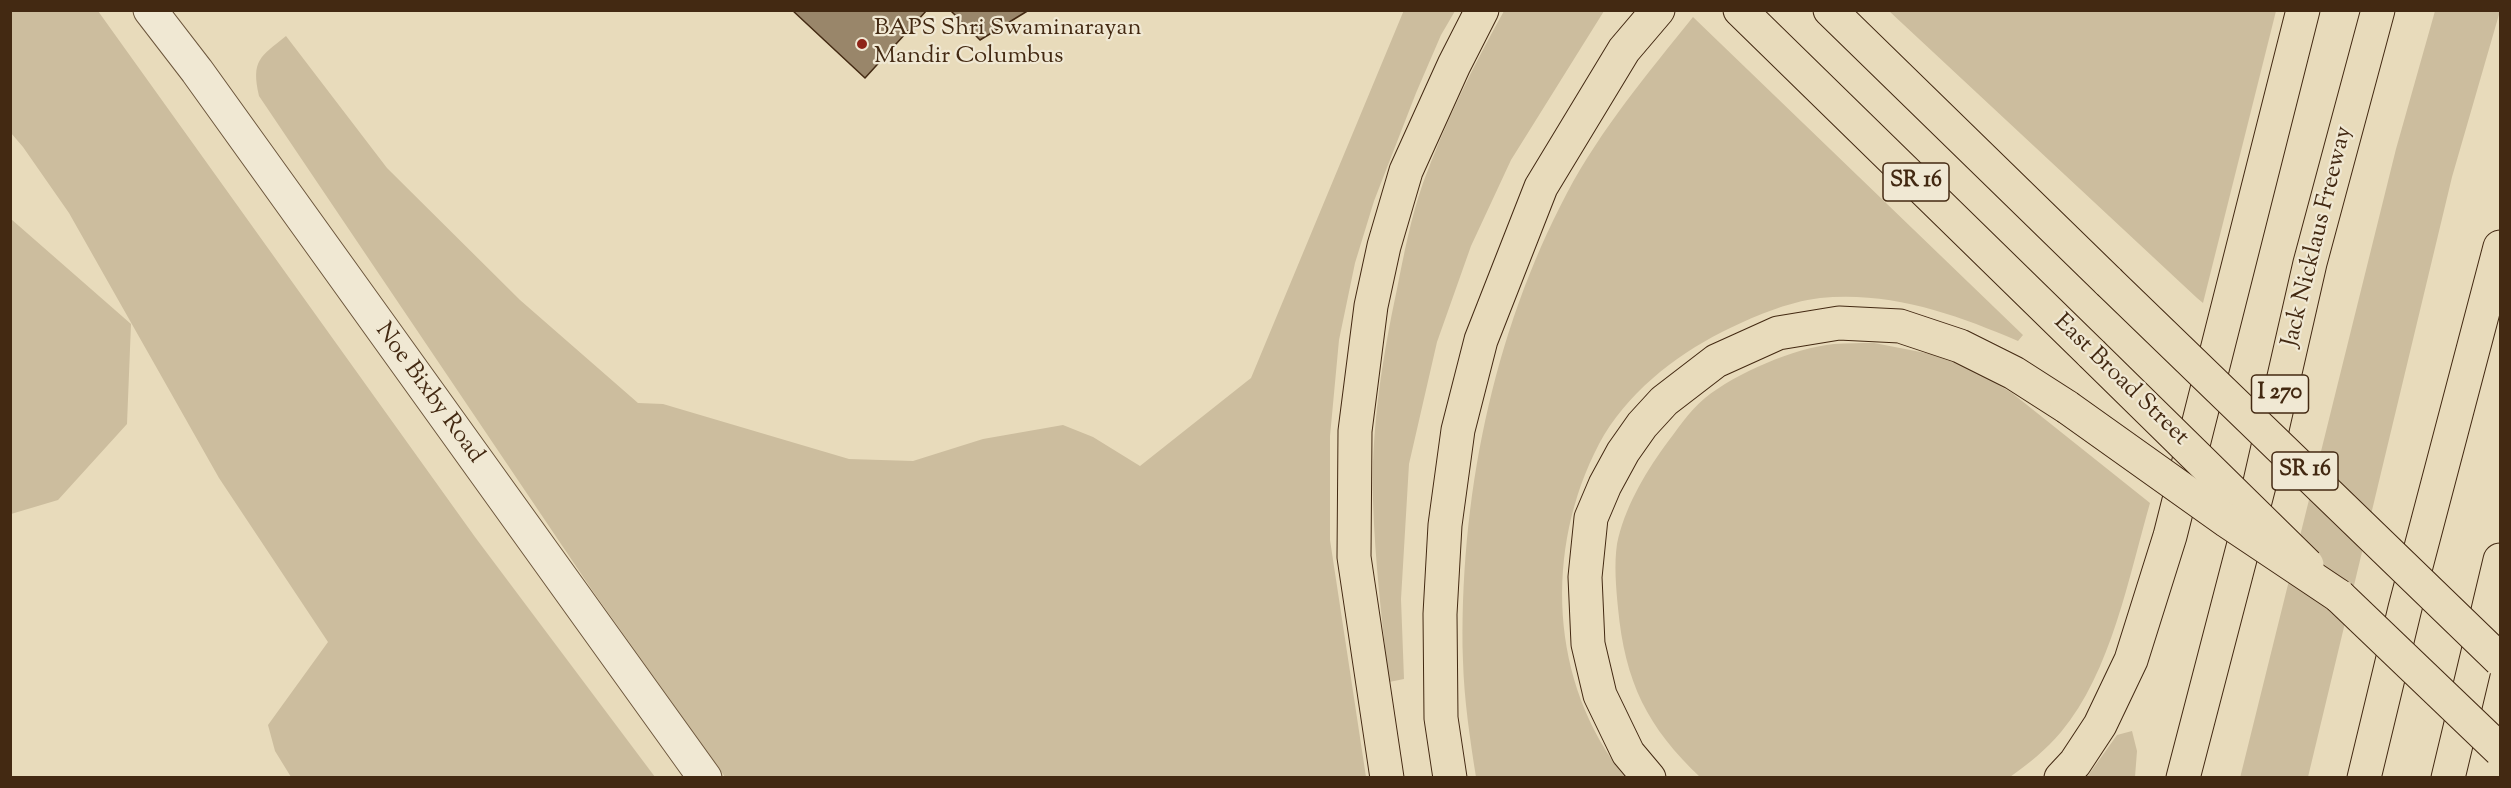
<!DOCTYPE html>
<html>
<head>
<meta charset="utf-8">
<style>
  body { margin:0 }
  #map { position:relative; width:2511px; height:788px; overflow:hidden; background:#e8dbbb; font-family:"Sorts Mill Goudy",serif }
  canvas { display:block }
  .frame { position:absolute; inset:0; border:12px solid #432912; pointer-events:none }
</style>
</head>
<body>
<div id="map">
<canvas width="2511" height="788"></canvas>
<div class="frame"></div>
</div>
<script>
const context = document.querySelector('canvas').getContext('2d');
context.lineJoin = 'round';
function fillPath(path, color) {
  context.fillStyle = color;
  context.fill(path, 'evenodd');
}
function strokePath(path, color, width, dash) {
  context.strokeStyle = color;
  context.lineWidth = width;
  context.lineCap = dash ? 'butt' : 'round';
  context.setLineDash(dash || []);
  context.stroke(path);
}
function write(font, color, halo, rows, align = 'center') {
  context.font = font + ' "Sorts Mill Goudy",serif';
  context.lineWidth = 4.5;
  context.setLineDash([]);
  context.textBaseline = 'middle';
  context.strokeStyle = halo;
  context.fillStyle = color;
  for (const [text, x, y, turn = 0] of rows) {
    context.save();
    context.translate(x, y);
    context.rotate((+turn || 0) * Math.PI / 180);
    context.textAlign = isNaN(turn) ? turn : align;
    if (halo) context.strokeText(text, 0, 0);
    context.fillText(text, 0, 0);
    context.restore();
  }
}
fillPath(new Path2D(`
  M11,10L98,11L475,537L655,777H291L275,751L268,725L328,642L219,478L69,213L23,147L11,133Z
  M1404,10L1455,11L1441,35L1416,93L1374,201L1355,263L1339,340L1330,436V540L1366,777H725L592,590L259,96C251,60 260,57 286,36L387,168L520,300L638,403L663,404L849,459L913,461L983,439L1063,425L1093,437L1140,466L1251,378Z
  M1504,11H1604L1511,160L1471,246L1437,342L1409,464L1401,599L1404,679L1389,682C1382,622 1375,562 1373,501C1371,430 1382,359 1397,289C1404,254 1411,217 1423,183C1445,123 1473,66 1504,11Z
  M1889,11H2276L2203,303L2197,298Z
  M2435,11H2500L2452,177L2308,777L2240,778L2396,149Z
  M1693,17L2023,335L2018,341C1955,314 1890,291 1820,298C1787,302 1752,317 1722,332C1673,357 1626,394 1599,444C1544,549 1549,683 1625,777H1476C1470,739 1464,699 1463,661C1459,501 1492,335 1567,193C1601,129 1648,73 1693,17Z
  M11,219L131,324L127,424L58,500L11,514Z
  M1874,343L1931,354L1976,371L2012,393L2150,503C2129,576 2111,673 2061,732C2047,749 2027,765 2010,777L1701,778C1647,727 1625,682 1618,608C1616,587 1614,564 1617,544C1624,509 1644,475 1664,447C1677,430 1688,412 1705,398C1736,373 1794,348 1834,344C1847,343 1861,343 1874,343Z
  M2132,731L2137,751L2135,777H2087L2117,735Z`), '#ccbd9e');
const building = new Path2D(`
  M792,10H927L865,78Z
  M950,10H1029L980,40Z`);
fillPath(building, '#99866a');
strokePath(building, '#432912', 1.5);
const tertiary = new Path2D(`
  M150,10L197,71L705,778`);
const primary = new Path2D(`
  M1740,10L2092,354
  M1830,10L2109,282`);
const motorway = new Path2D(`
  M1387,778L1354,557L1355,431L1371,306L1384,246L1406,171L1454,65L1482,10
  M1450,778L1441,718L1440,614L1445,525L1458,430L1481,340L1541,187L1624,50L1658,10
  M1649,778L1628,753L1600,695L1588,644L1585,577L1591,518L1605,485L1623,452L1642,425L1664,401L1716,361L1778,333L1839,323L1900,326L1960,346L2014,373L2067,407
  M2061,778L2075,763L2100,725L2131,660L2170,536L2303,10
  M2183,778L2260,482L2310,263L2378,10
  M2364,778L2405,608L2500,247
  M2448,778L2500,560`);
strokePath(tertiary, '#6c563c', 35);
strokePath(primary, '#432912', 35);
strokePath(motorway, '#432912', 35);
strokePath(tertiary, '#f0e8d3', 33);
strokePath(primary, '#e8dbbb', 33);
strokePath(motorway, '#e8dbbb', 33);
const primaryBridge = new Path2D(`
  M2109,282L2500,660
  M2092,354L2307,565`);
const trunkBridge = new Path2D(`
  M2339,596L2500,750`);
const motorwayBridge = new Path2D(`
  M2067,407L2227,521L2339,596`);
strokePath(primaryBridge, '#432912', 35, []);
strokePath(trunkBridge, '#432912', 35, []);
strokePath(motorwayBridge, '#432912', 35, []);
strokePath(primaryBridge, '#e8dbbb', 33);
strokePath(trunkBridge, '#e8dbbb', 33);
strokePath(motorwayBridge, '#e8dbbb', 33);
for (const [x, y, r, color] of [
  [862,44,6,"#8f2418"]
]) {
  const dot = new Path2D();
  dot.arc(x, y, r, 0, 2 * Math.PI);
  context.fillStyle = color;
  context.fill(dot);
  strokePath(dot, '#f0e8d3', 2);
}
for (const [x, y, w] of [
  [1916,182,66],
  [2280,394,57],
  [2305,471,66]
]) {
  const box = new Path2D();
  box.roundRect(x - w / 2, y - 19, w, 38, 4.5);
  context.fillStyle = '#f0e8d3';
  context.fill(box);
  strokePath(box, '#432912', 1.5);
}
write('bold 22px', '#432912', null, [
  ["SR 16",1916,182],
  ["I 270",2280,394],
  ["SR 16",2305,471]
]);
write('24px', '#432912', '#f0e8d3', [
  ["BAPS Shri Swaminarayan",874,30],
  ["Mandir Columbus",874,58]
], 'left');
write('24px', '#432912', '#f0e8d3', [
  ["Jack Nicklaus Freeway",2319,237,-76],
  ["East Broad Street",2120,381,44],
  ["Noe Bixby Road",428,394,54]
]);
</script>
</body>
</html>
